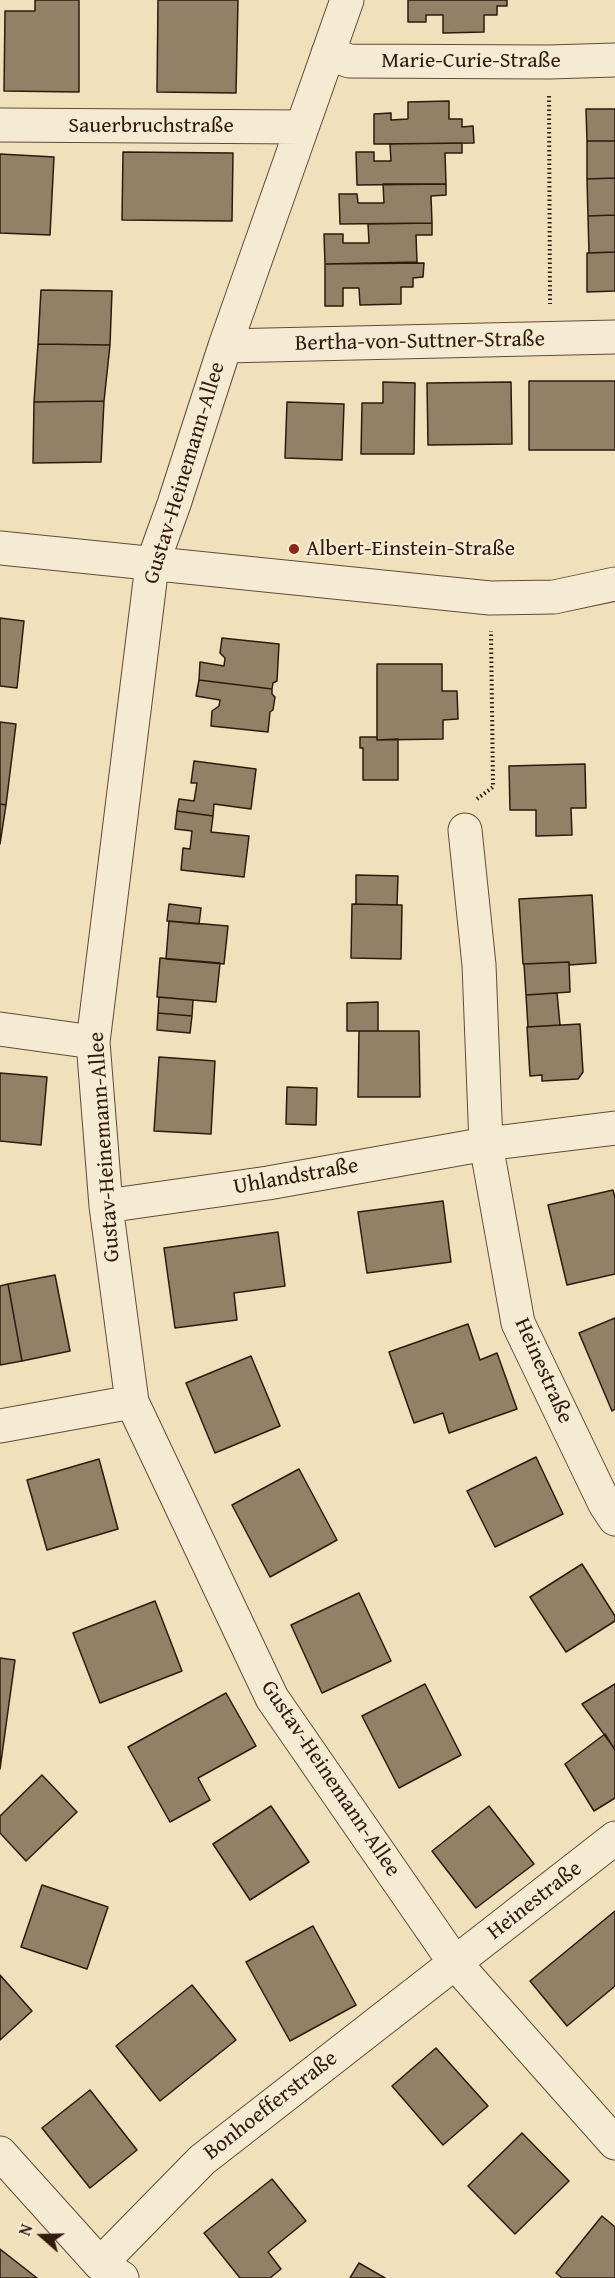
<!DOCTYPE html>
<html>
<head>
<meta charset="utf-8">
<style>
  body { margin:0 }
  #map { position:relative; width:615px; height:2278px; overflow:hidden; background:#f0e0bb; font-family:"Gentium Book Plus",serif }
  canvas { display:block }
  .north { position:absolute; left:12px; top:2206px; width:60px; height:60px; -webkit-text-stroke:4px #f5ebd3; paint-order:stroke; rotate:290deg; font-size:16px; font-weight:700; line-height:24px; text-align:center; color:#31190d }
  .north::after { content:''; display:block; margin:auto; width:21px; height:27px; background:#31190d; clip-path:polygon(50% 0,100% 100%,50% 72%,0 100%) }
</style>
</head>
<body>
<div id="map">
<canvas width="615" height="2278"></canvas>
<div class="north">N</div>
</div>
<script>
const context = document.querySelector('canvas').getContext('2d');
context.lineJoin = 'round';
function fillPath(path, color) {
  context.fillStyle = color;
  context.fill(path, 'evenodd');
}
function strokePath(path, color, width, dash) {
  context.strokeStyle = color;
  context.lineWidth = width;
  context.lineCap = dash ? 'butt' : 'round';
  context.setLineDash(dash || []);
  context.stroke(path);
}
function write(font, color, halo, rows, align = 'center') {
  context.font = font + ' "Gentium Book Plus",serif';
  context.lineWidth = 4.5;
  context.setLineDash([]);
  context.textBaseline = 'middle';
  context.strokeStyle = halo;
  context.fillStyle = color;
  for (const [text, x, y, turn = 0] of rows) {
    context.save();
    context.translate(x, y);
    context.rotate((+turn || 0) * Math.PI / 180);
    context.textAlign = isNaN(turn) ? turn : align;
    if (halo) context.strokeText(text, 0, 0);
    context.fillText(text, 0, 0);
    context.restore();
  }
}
const building = new Path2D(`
  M35,0H79V92L4,91L5,11H35Z
  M158,0H238L236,93L157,92Z
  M408,0H507V6H497V15H484V32L443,33V15H426V22H408Z
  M449,101V119H462V127L473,126L474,143L374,144V114L391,113V120L408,119V102Z
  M586,109H615V141H587Z
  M587,141H615V178L587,179Z
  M462,143V153H445L446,184L357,185L356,152H374V161H391L390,144Z
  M123,152L233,153L232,221L122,220Z
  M0,154L54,157L50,235L0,233Z
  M615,178V215L588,216L587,179Z
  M383,184H446V195L431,196L432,223L340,224L339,194H357L358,203H384Z
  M615,215V252L589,253L588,216Z
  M432,223V235H416L417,262L325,264L324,234H343V243H369L368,224Z
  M615,252V291L587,292V253Z
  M424,263L423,277L413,278V287H401V304L360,305L359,288H343V306H325V264Z
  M41,290L112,291L110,345L38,344Z
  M38,344L110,345L104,401L34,402Z
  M529,381H615V450H529Z
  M383,382L415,383L414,454H361L362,403H383Z
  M511,382L512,444L428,445L427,383Z
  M104,401L101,462L33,463L34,402Z
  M287,402L344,404L342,460L285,458Z
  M0,618L24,621L17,688L0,686Z
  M222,638L279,644L277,681L273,683L272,689L199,680L200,662L224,666L225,658L220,653Z
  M377,664H442V691H457L458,719L443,720V739L377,740Z
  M199,680L272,689V694L275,697L273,710L270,712L268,732L211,726L212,711L219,706L220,700L196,696Z
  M0,722L16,724L6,805L0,804Z
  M360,737H377V740L398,739V780H363V748H360Z
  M194,761L256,769L251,809L214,804L213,816L177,811L179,799L194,801L197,783H191Z
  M585,764L586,808H571L572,835L536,836V810H510L509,766Z
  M0,804L6,805L0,844Z
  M177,811L213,816L211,832L249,836L244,877L181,870L183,848L190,849L192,831L175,829Z
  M356,875L398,876L397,905L356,904Z
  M592,895L596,963L569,965V962L523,964L519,899Z
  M169,904L201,908L199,924L167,921Z
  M352,904L402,905L401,959L351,958Z
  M169,921L228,926L224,964L166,959Z
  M160,958L220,963L216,1002L157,997Z
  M569,962L570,992L526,995L524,964Z
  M557,993L560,1025L528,1027L526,995Z
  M159,997L193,1000L192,1016L158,1013Z
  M378,1002V1031H347V1003Z
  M158,1013L192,1016L190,1033L157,1030Z
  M580,1024L583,1072L578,1079L542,1081V1075L530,1076L527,1027Z
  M359,1031H419L420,1097H358Z
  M159,1057L215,1061L211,1134L154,1131Z
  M0,1073L47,1077L41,1145L0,1141Z
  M287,1087L317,1088L316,1125L286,1124Z
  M613,1190L615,1198V1274L567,1285L548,1205Z
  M443,1201L451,1262L367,1273L358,1212Z
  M278,1232L285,1286L234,1293L237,1320L175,1328L164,1248Z
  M55,1275L70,1351L22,1361L8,1284Z
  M8,1284L22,1361L0,1365V1286Z
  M615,1318V1409L612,1411L579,1333Z
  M468,1324L480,1360L497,1353L517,1409L449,1433L443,1413L414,1423L389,1352Z
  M251,1356L280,1426L215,1453L186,1383Z
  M536,1457L563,1514L495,1547L467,1491Z
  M99,1459L118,1529L47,1550L27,1480Z
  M299,1469L337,1540L270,1577L232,1505Z
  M582,1564L615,1616V1621L566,1652L530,1597Z
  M359,1593L391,1661L322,1693L291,1625Z
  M155,1601L182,1671L100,1703L73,1633Z
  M0,1658L15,1660L0,1769Z
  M425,1684L461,1755L399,1788L362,1716Z
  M615,1684V1748H614L582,1704Z
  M226,1693L256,1746L198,1778L210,1800L170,1822L128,1747Z
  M605,1734L615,1750V1798L594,1811L565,1764Z
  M42,1775L77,1812L26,1861L0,1833V1816Z
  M271,1806L309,1862L250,1900L213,1844Z
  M489,1806L534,1864L476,1908L432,1851Z
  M42,1885L108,1907L87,1969L21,1947Z
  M615,1911V1986L567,2026L530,1981Z
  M313,1926L356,2005L290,2041L246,1962Z
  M0,1975L32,2011L0,2040Z
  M192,1985L236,2040L160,2101L116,2046Z
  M436,2048L488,2106L443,2145L392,2086Z
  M90,2090L137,2150L90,2188L42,2128Z
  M522,2133L569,2181L515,2234L468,2186Z
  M272,2179L306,2221L268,2252L281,2269L270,2278H240L204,2233Z
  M602,2216L615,2227V2278H562L556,2273Z
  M0,2249L37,2278H0Z
  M359,2263L385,2278H350Z`);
fillPath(building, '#948067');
strokePath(building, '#31190d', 1.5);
const street = new Path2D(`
  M347,0L225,346L174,504L152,565L93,1042L106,1206L132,1402L272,1698L455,1963L615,2143
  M328,53L349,61L549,62L615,60
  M0,125L302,127
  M225,346L615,337
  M0,548L490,598L554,597L615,584
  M465,830L479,965L486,1144L518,1323L605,1504L615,1519
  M0,1029L93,1042
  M106,1206L268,1183L486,1144L615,1128
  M0,1426L132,1402
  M0,2153L100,2264L122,2278
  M100,2264L202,2160L615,1838`);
strokePath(street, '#614b38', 35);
strokePath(new Path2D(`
  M549,96L550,304
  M477,799L493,787L491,631`), '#31190d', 4, [1.5, 3]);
strokePath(street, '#f5ebd3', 33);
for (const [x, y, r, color] of [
  [294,549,6,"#8f2418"]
]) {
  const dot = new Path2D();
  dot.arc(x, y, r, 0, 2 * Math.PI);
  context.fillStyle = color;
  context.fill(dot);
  strokePath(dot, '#f5ebd3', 2);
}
write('22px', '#31190d', '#f5ebd3', [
  ["Marie-Curie-Straße",471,61],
  ["Sauerbruchstraße",151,126],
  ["Bertha-von-Suttner-Straße",420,342,-1],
  ["Gustav-Heinemann-Allee",185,473,-73],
  ["Gustav-Heinemann-Allee",105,1147,-94],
  ["Uhlandstraße",296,1177,-10],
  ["Heinestraße",543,1371,66],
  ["Gustav-Heinemann-Allee",330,1779,56],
  ["Heinestraße",535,1901,-38],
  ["Bonhoefferstraße",271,2106,-38]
]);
write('22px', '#31190d', '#f5ebd3', [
  ["Albert-Einstein-Straße",306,549]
], 'left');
</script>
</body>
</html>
